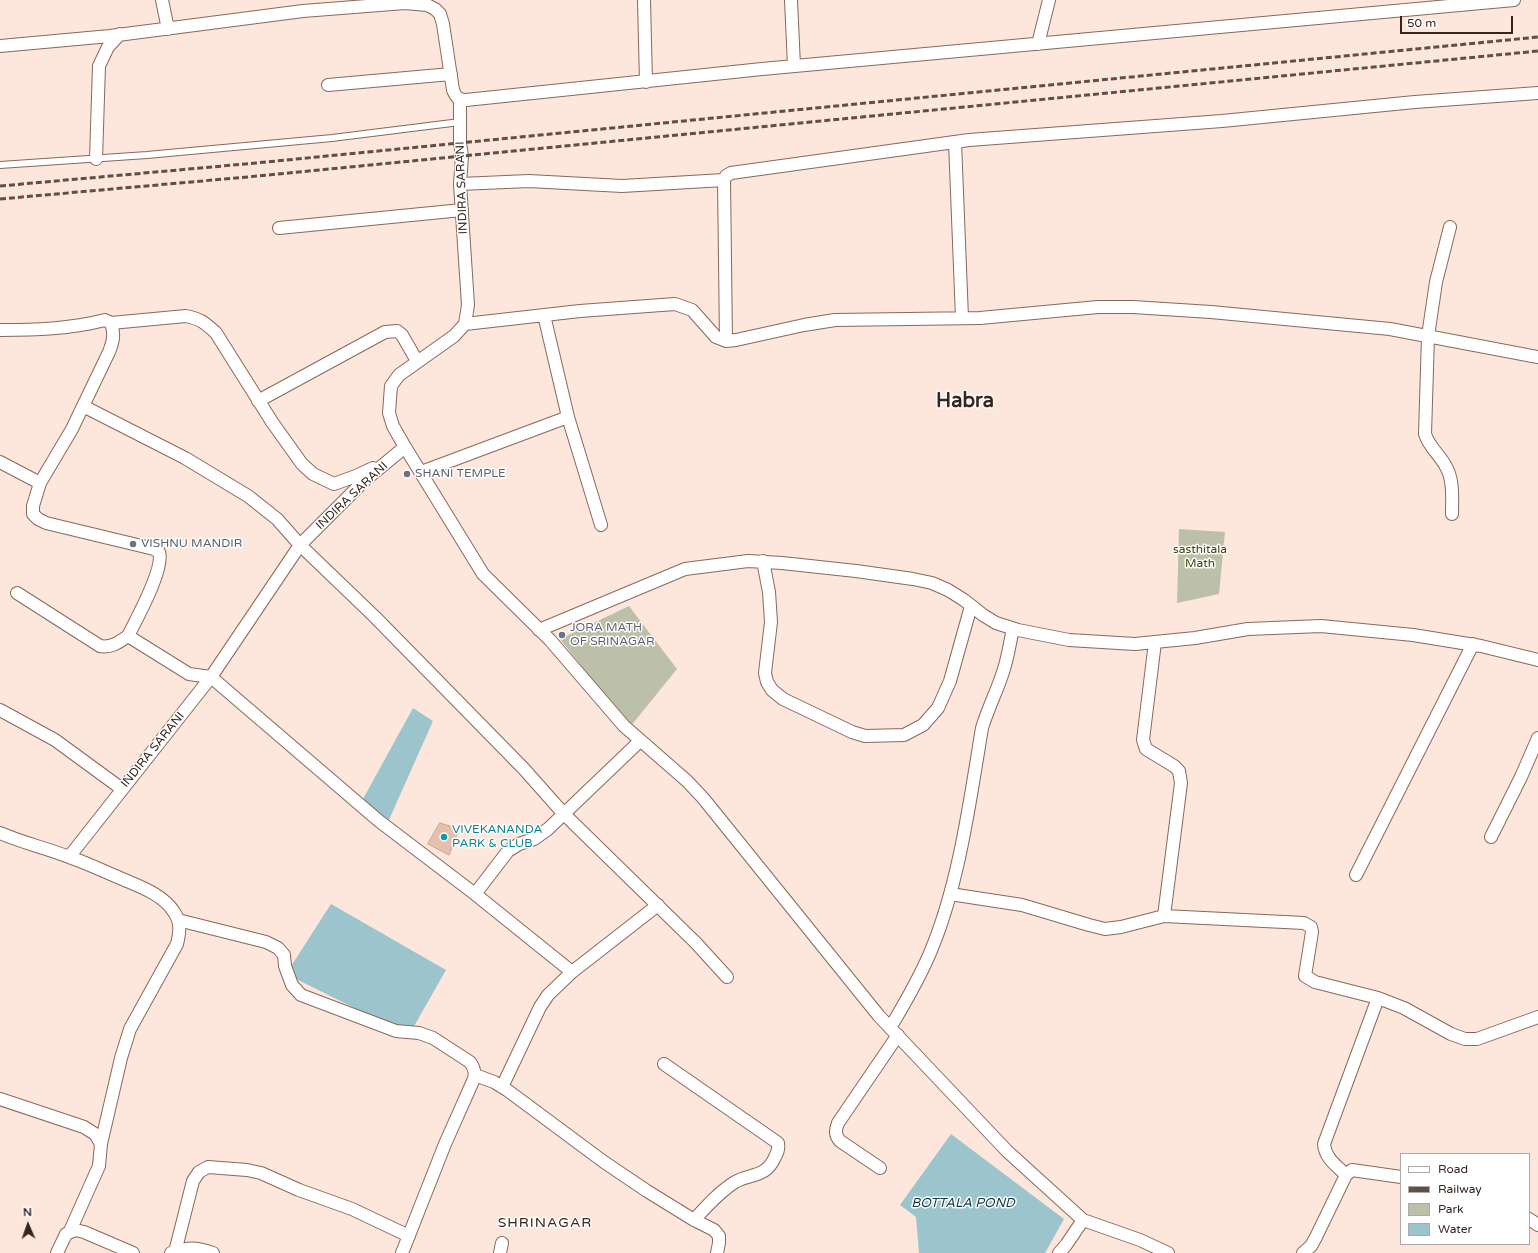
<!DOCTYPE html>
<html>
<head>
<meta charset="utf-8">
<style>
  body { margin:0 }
  #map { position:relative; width:1538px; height:1253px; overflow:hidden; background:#fde6db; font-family:"Varela Round",sans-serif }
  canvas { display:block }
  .legend { position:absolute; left:1400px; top:1153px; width:130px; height:92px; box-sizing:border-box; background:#fff; border:1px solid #aea9a6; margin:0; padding:5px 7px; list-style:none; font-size:12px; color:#352720 }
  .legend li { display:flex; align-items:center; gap:8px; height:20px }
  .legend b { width:20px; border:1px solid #aea9a6 }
  .north { position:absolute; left:8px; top:1205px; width:40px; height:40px; -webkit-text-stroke:3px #fff; paint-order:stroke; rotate:358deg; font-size:11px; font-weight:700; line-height:16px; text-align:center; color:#352720 }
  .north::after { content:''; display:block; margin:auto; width:14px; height:18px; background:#352720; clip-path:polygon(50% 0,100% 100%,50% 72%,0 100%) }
  .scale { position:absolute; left:1400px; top:16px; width:113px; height:18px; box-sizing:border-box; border:2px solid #352720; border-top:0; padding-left:5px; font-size:12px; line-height:14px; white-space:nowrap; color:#352720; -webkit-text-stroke:3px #fff; paint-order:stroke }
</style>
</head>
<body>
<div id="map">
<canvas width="1538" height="1253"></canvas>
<ul class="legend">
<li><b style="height:5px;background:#fff"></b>Road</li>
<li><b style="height:5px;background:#5e4f47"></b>Railway</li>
<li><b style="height:11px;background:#bdc0a9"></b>Park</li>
<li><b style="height:11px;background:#9cc4cc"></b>Water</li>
</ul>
<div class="north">N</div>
<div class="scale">50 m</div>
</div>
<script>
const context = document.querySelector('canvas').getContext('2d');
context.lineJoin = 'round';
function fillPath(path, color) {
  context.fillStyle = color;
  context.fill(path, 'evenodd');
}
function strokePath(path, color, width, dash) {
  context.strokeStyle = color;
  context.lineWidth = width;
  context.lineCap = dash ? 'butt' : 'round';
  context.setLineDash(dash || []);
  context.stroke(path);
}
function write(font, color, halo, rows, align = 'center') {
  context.font = font + ' "Varela Round",sans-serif';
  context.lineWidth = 3;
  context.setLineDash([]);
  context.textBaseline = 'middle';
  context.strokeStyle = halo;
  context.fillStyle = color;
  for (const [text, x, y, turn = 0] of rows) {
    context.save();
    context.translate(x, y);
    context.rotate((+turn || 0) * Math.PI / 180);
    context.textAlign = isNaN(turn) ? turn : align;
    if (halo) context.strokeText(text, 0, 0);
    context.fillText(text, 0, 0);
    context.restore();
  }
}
fillPath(new Path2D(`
  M1179,529L1225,532L1219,594L1177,603Z
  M629,606L677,669L630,727L560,639Z`), '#bdc0a9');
fillPath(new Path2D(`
  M413,708L433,721L388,822L363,799Z
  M331,904L446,970L409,1035L286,974Z
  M951,1134L1064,1219L1045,1253H919L916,1217L900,1205Z`), '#9cc4cc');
const building = new Path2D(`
  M440,823L459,829L449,855L428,844Z`);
fillPath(building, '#e5c0af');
strokePath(building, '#c8a493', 1);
const service = new Path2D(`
  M0,165L147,155L332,138L460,122`);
const minor = new Path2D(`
  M162,0L168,29
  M644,0L646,82
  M791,0L794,66
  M1038,44L1049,0
  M0,46L110,36L303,11L405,3L427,5L435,9L440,14L443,24L453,90C456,97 458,100 466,100L762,69L1514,0
  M328,85L451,74
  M955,142L962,318
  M96,159L99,66L108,47L120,34
  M460,184L529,181L622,186L724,180
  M1450,227L1436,282L1428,336L1425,434C1429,447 1439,454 1445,465C1454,479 1452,497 1452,514
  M279,228L462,210
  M544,315L568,417L601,525
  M111,323L186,316C201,319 205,323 216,333L272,422L302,464L313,474L334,484L356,476L373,468
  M465,324L580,311L675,304L692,310L716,337L726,341L736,340L804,325L835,320L980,318L1098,307H1133L1211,312L1390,329L1538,357
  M0,330C35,330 70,329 105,320L111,323C115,334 113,342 109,352L72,429L40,483
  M726,341L724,180L726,176L731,173L969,140L1222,121L1415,102L1538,93
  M258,401L385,332L397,331L402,335L417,361
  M83,406L185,458L248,496L277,519L300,545L375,617L524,769L563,813L696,943L727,977
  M405,447L483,574L550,640L624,726L687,781L703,798L879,1016L1007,1151L1083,1220L1066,1245L1059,1253
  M0,462L40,483L33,506V514L38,519L46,523L154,549L159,552C165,568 136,620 128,636L189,674L211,677
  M421,472L568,417
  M763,561L769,592L771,622L765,673L767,682L772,690L783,699L852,732L865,736L904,735L923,725L938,708L950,681L971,606
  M17,593L100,646C112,648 119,642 128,636
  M539,630L685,569L748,561L782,563L856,571L913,579L932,583L948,590L964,600L983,615L996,623L1018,630L1069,640L1135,644L1195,638L1248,629L1321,626L1413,635L1481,646L1538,660
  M1155,642L1143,740L1146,749L1174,766L1179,771L1181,783L1164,916
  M211,677L379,821L475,894L572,972
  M0,710L55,740L122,789
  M0,833C23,843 46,848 69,857C87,863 103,871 120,878C138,886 163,894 174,912C181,922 180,932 177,944L130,1029L121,1058L101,1144
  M1491,837L1521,777L1538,738
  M69,857L211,677L300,545L365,480L405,447L393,426L389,413L391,386L399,375L454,336L465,324L468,305L460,184L462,156L460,143V100
  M1356,875L1473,644
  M475,894L508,851L519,844L534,839L548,829L640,741
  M950,894L1022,905L1089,925L1105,929L1121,927L1164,916L1304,923L1311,927L1312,932L1305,976L1315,982L1378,998L1404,1008L1451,1034L1465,1039H1477L1538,1017
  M178,920L266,942L278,948L284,955L285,966L292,985L301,995L396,1031L419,1033L433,1038L470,1062C475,1069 476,1074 473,1081L445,1144L402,1253
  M890,1028C905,1003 919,979 930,953C959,885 970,800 982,728C988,708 998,689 1004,669C1008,656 1010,642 1013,629
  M664,1064L778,1143C779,1149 778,1152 775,1157C766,1178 751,1173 735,1182C719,1192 706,1207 694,1220
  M475,1075L494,1082L507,1090L604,1162L647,1191L694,1220L714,1230L719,1236V1243L717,1253
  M502,1087L540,1007L548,995L572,972L658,905
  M0,1099L84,1127L95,1134L101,1144L99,1166L70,1231
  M880,1168L840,1141C835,1135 835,1131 838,1123L898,1035
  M1346,1175C1336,1165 1325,1158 1324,1144L1378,998
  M1529,1219L1538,1225
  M1083,1220L1140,1240L1168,1253
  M175,1252L193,1181L199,1172L208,1167L247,1170L261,1173L299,1190L352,1209L409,1236
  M57,1253L66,1234L75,1230L84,1232L133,1253
  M171,1253C188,1247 196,1247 213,1253
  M500,1253L502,1243
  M1303,1253L1311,1246L1316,1237L1346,1175L1352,1170L1401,1177`);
strokePath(service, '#896859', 8);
strokePath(minor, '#896859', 14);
strokePath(service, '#fff', 6);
strokePath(minor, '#fff', 12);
strokePath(new Path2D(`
  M0,186L256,163L1538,37
  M0,199L258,176L1538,51`), '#5e4f47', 3, [6, 3]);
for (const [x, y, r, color] of [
  [407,474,4,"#6b7280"],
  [133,544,4,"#6b7280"],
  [562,635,4,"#6b7280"],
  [444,837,4,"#0f9aa8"]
]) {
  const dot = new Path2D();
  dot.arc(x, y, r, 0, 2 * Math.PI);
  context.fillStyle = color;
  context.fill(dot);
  strokePath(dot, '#fff', 1.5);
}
write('12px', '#352720', '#fff', [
  ["INDIRA SARANI",462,188,-92],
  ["INDIRA SARANI",352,496,-43],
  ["INDIRA SARANI",153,750,-51]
]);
write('12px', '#5b616d', '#fff', [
  ["SHANI TEMPLE",415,474],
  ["VISHNU MANDIR",141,544],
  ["JORA MATH",570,628],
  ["OF SRINAGAR",570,642]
], 'left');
write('12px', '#434610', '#fff', [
  ["sasthitala",1200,550],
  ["Math",1200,564]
]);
write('12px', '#0d838f', '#fff', [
  ["VIVEKANANDA",452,830],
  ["PARK & CLUB",452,844]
], 'left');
write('italic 13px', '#12383f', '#fff', [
  ["BOTTALA POND",963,1204]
]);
context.letterSpacing = '1px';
write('14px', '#352720', '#fff', [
  ["SHRINAGAR",545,1223]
]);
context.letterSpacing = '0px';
write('bold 20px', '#352720', '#fff', [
  ["Habra",965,402]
]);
</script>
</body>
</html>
